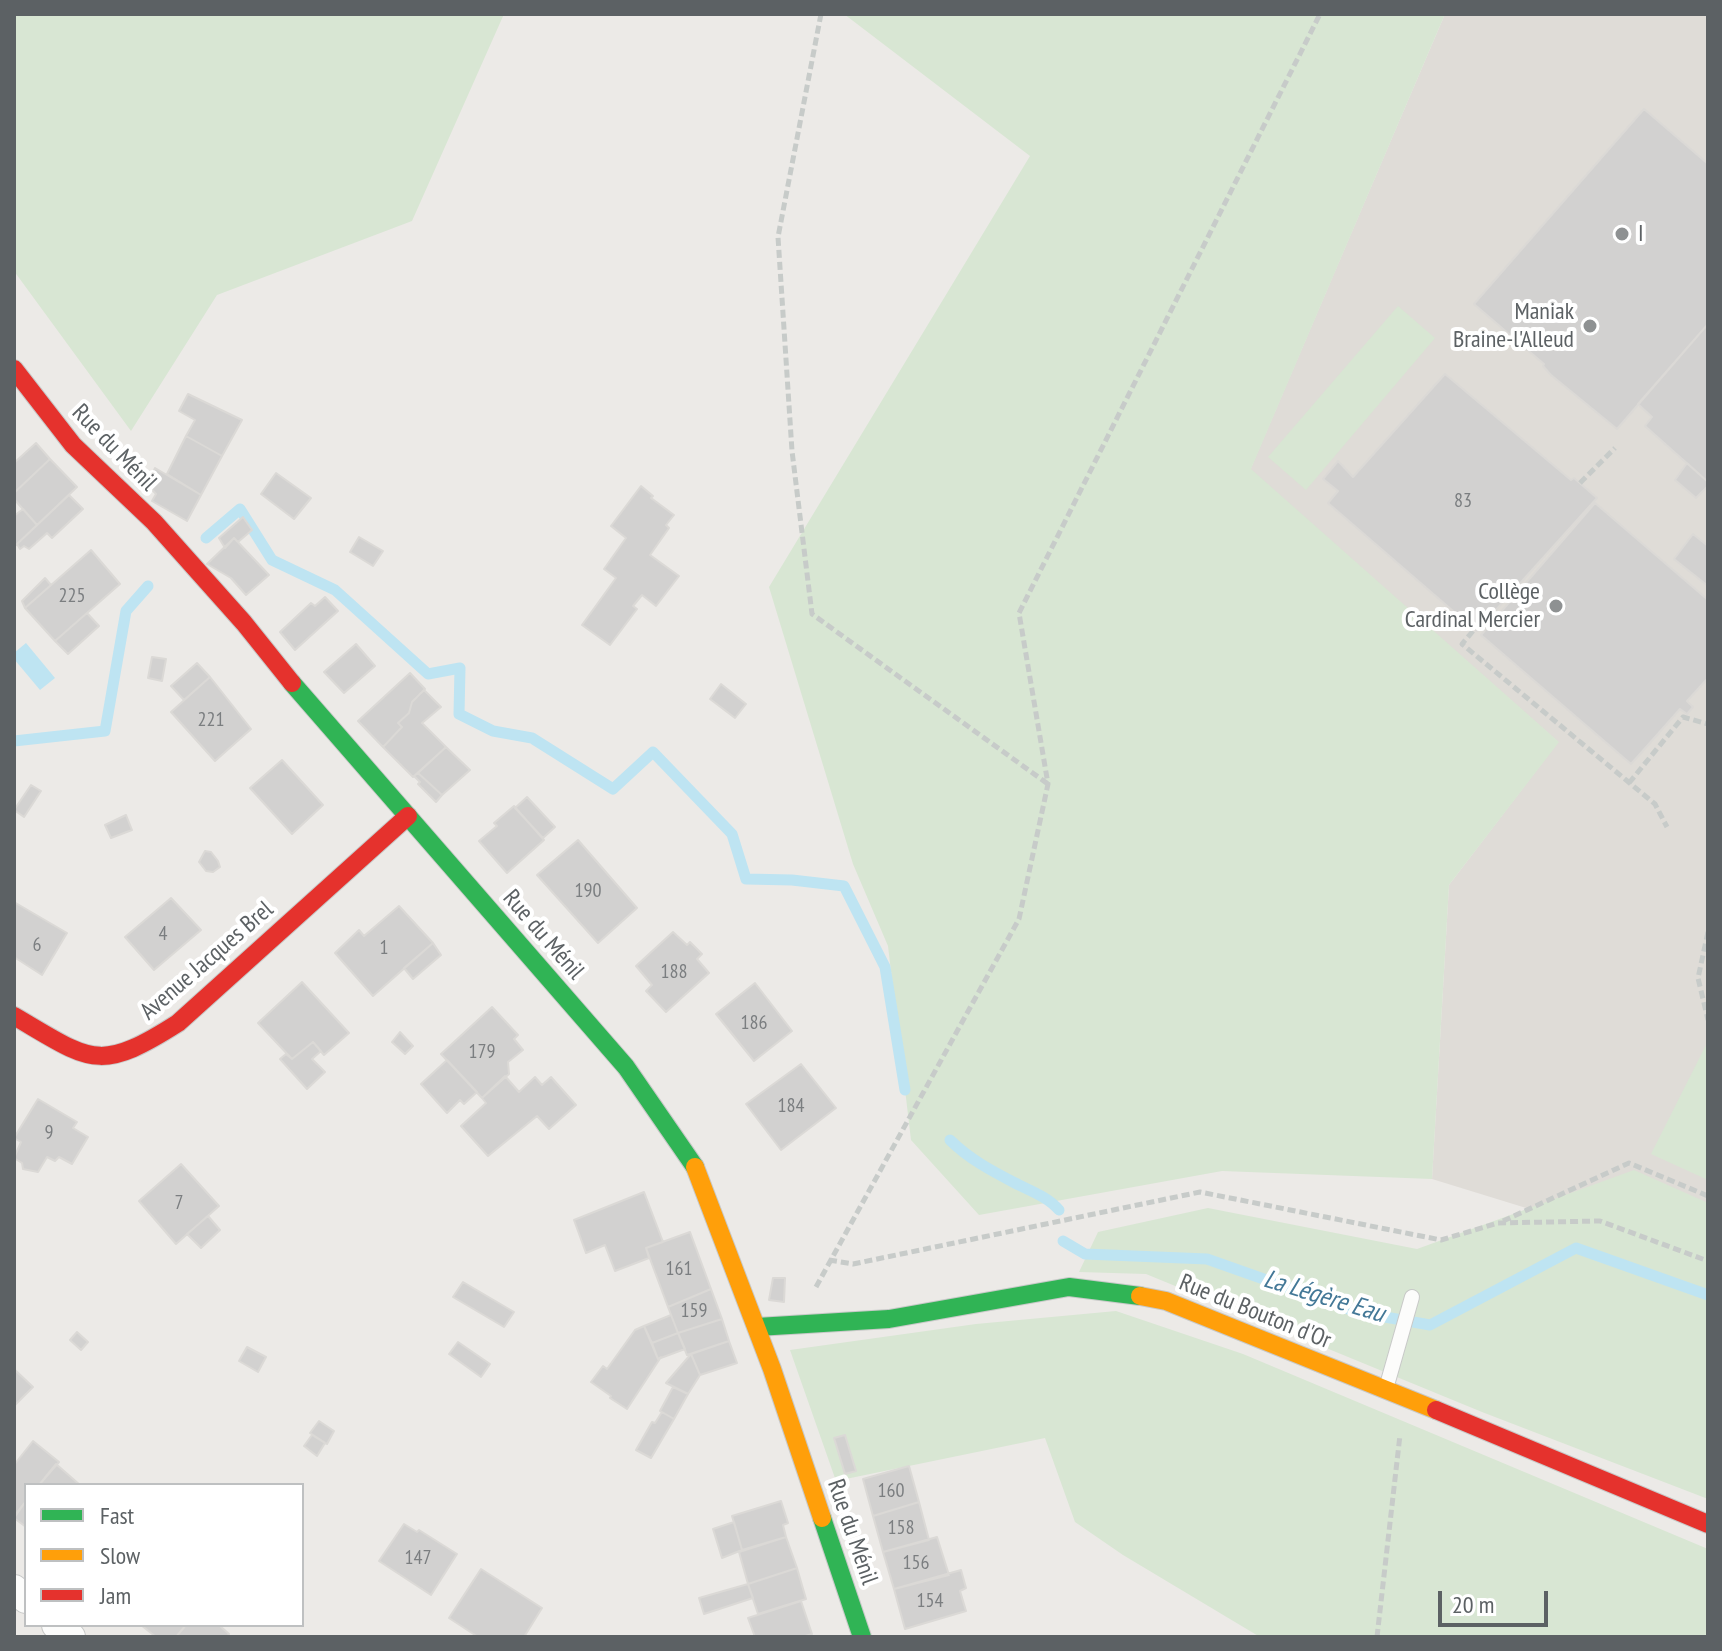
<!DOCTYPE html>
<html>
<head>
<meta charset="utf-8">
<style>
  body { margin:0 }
  #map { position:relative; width:1722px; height:1651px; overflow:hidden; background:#eceae7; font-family:"PT Sans Narrow",sans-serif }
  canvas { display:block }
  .frame { position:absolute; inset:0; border:16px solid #5c6164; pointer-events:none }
  .legend { position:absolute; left:24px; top:1483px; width:280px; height:144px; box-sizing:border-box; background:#fff; border:2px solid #bec0c1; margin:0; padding:10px 14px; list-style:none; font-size:24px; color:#5c6164 }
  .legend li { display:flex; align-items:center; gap:16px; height:40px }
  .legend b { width:40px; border:2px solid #bec0c1 }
  .scale { position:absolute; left:1438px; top:1591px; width:110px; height:36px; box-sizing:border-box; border:4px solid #5c6164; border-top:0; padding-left:10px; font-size:24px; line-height:28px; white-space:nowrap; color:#5c6164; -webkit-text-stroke:6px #fff; paint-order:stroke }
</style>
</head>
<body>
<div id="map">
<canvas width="1722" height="1651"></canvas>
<div class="frame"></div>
<ul class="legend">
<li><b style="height:10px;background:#30b455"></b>Fast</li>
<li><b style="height:10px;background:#ff9f0a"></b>Slow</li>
<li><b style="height:10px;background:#e5322d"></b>Jam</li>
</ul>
<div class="scale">20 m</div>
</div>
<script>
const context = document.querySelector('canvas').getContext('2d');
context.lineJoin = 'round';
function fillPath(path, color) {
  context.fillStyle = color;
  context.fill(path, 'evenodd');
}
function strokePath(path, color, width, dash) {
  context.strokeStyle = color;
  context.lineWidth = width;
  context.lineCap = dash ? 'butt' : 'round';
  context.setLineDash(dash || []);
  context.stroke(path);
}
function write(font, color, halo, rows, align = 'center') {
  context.font = font + ' "PT Sans Narrow",sans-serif';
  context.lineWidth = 8;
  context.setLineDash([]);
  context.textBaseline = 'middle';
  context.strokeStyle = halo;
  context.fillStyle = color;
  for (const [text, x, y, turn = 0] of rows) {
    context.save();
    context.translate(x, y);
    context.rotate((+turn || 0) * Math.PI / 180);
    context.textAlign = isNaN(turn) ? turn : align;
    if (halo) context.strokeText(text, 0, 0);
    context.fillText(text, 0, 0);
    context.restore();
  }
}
fillPath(new Path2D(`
  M1445,14H1708V1264L1432,1179L1449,885L1558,742L1250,470Z`), '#dfdcd7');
fillPath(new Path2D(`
  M14,14H504L412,221L217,295L131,431L14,271Z
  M844,14H1445L1251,469L1559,742L1449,885L1432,1179L1222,1171L979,1215L911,1140L888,946L853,864L769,587L1030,156Z
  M1398,306L1435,338L1306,490L1268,457Z
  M1708,1041V1180L1651,1154Z
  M1634,1170L1708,1203V1499L1482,1412L1146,1274L1079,1272L1098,1232L1208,1208L1417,1249Z
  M1116,1311L1243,1354L1708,1549V1637H1260L1123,1555L1075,1522L1045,1438L836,1481L790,1350L976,1324Z`), '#d8e6d3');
fillPath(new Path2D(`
  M26,643L55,678L40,690L14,659V653Z`), '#bee4f2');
strokePath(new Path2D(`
  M206,538L240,509L272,560L335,590L428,674L460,668L459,714L493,731L532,738L613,789L653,752L732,834L746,879L792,880L844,886L885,967L905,1090
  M14,741L105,731L126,611L148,586
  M950,1140C969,1159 992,1171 1015,1183C1031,1191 1048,1197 1059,1210
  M1063,1241L1085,1254L1207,1259L1357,1312L1430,1325L1576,1248L1708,1295`), '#bee4f2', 11);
const building = new Path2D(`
  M1644,109L1708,164V324L1617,429L1551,375L1543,366L1544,364L1474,304Z
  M1708,324V482L1645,426L1652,417L1638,404Z
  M1445,374L1571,480L1574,478L1597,498L1477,631L1469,624L1467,626L1458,619L1460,617L1328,503L1338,491L1323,479L1338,461L1353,477Z
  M188,394L242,420L222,456L186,436L195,420L179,411Z
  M186,436L222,456L201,495L167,474Z
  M36,443L50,459L14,493V463Z
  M50,459L77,487L37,525L14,499V493Z
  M1687,463L1708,482V486L1696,498L1675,480Z
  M155,468L201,495L187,521L152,501L156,494L148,485Z
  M276,473L311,498L294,519L261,494Z
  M641,486L653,496L651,498L674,515L666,525L669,528L650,555L679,576L656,606L642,595L633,606L637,609L610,645L582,625L616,578L604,569L626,538L611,526Z
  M69,495L83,509L52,538L47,533L29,549L24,546L20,549L17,544Z
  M1595,503L1708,600V678L1687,701L1693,707L1687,714L1680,709L1631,764L1481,635Z
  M23,509L37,525L14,547V516Z
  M243,517L252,530L238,542L234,538L225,548L219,538Z
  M1693,534L1708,546V586L1674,559Z
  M359,537L383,551L373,566L350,552Z
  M234,538L269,575L246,595L231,578L207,564Z
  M91,550L120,584L55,641L25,608Z
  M45,578L51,585L25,608L22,601Z
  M325,597L338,611L295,650L280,632L311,603L315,606Z
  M87,613L99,626L68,654L55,641Z
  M356,644L375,666L344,693L324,672Z
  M152,657L166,659L162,681L148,678Z
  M197,663L210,677L184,700L171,686Z
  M410,673L425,689L412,702L409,713L398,723L402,727L383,747L358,721Z
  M210,677L251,729L215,761L171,712Z
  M721,684L746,704L735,718L710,699Z
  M424,690L441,707L422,723L446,747L413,777L383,747L402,727L398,723L409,713L412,702Z
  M446,747L470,770L442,795L418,773Z
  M282,760L323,805L292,834L250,788Z
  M418,773L442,795L436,802L418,784L420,782L414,776Z
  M31,785L41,791L24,817L14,810Z
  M527,797L555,827L543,838L515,808Z
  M514,806L544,840L507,873L479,841L497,826L494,823Z
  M126,815L132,830L111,838L105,825Z
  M578,840L637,908L598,943L537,875Z
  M205,851L211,852L218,861L220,867L213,872L206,871L199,862Z
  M171,898L201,930L154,970L125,937Z
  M14,902L67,933L42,975L14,957Z
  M399,906L433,943L373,996L335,953L359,930L364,936Z
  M673,932L687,945L690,942L702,954L697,959L709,973L666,1012L646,991L652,985L636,966Z
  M433,943L441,955L413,979L404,968Z
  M302,982L349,1033L324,1055L313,1042L292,1059L258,1023Z
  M755,983L792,1031L754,1061L716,1014Z
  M492,1007L518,1035L514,1039L523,1050L508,1062L509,1074L482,1098L441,1054Z
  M400,1032L413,1046L405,1054L392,1042Z
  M313,1042L321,1051L312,1059L325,1072L307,1089L280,1059L286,1054L292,1059Z
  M447,1060L477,1092L464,1104L460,1100L447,1113L421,1084Z
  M801,1064L836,1108L781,1150L746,1104Z
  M505,1076L519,1092L535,1077L542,1085L551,1077L576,1105L549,1129L537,1116L488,1156L461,1126L486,1103L482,1098Z
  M38,1099L77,1122L73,1128L88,1137L72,1164L59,1157L55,1161L47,1157L38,1172L23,1169L22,1163L14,1158L21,1142L14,1138Z
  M181,1164L219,1206L176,1244L139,1201Z
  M644,1192L663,1242L646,1248L649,1258L615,1271L605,1245L586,1253L574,1220Z
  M208,1216L220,1230L201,1248L187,1234Z
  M690,1232L711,1289L668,1307L646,1248Z
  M773,1278H785L784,1302L769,1300Z
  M463,1282L514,1312L504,1327L453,1297Z
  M711,1289L722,1319L678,1333L668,1307Z
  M671,1315L678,1333L652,1343L644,1326Z
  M722,1319L729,1341L687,1355L678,1333Z
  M644,1326L658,1359L661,1357L627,1409L610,1398L611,1396L591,1382L603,1366L607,1369L635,1330Z
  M77,1332L88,1342L81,1350L70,1340Z
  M678,1333L685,1349L658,1359L652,1343Z
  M729,1341L737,1363L700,1375L691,1354Z
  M458,1342L490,1364L481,1377L449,1354Z
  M247,1347L266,1357L258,1372L239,1361Z
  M691,1354L700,1375L688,1394L666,1383Z
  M14,1369L33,1387L14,1406Z
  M673,1387L688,1394L674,1419L660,1411Z
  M662,1412L674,1419L651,1458L636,1450L652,1422L655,1423Z
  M319,1421L334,1431L327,1444L310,1433Z
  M312,1435L325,1443L317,1456L304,1446Z
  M845,1435L856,1471L845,1474L834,1438Z
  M33,1441L59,1462L39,1485H26V1501L14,1516V1465Z
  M56,1464L80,1485H39Z
  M909,1466L919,1502L873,1516L863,1479Z
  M26,1501V1527L14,1518Z
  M781,1501L788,1523L783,1525L786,1537L742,1550L732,1516Z
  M919,1502L929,1540L883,1552L873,1516Z
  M734,1522L742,1550L722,1558L713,1529Z
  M404,1524L417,1532L419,1530L457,1554L431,1595L379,1561Z
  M786,1537L797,1568L748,1584L739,1552Z
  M937,1537L949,1575L894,1589L883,1552Z
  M797,1568L806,1599L758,1614L748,1584Z
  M481,1569L542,1608L524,1637H478L449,1618Z
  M961,1570L966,1588L960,1591L966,1611L905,1629L894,1589Z
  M748,1584L753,1598L704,1614L699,1598Z
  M801,1601L812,1634L802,1637H755L748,1618Z
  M141,1625H186L176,1637H156Z
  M186,1625H219L229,1634L227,1637H176Z`);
fillPath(building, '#d2d1d0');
strokePath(building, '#dbd9d6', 2);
const lane = new Path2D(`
  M1387,1385L1412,1297`);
const street = new Path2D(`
  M14,1589L26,1599
  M56,1625L71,1637`);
const fast = new Path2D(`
  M292,683L626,1067L695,1167
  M757,1327L889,1319L1069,1287L1140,1296
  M822,1518L862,1637`);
const slow = new Path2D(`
  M695,1167L772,1369L822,1518
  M1140,1296L1166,1301L1436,1410`);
const jam = new Path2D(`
  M14,369L73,445L154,522L244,623L292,683
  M14,1016C91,1061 98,1074 178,1023L408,816
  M1436,1410L1708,1524`);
strokePath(lane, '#c8c9c8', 16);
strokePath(street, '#c8c9c8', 30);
strokePath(fast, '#c8c9c8', 20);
strokePath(slow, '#c8c9c8', 20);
strokePath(jam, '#c8c9c8', 20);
strokePath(new Path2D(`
  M821,14L778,237L792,451L812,614L1048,784
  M1580,483L1615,448
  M1473,631L1462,644L1655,804L1667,827
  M1629,783L1683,717L1708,724
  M1708,932L1698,978L1708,1020
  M1503,1221L1629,1163L1708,1196
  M829,1260L853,1264L1200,1192L1441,1240L1498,1223L1600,1221L1708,1261
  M816,1287L1019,919L1048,784L1019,613L1320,14
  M1377,1637L1400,1435`), '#c7cbc9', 5, [8, 4]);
strokePath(lane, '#fcfcfb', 14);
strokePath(street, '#fcfcfb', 28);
strokePath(fast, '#30b455', 18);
strokePath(slow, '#ff9f0a', 18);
strokePath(jam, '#e5322d', 18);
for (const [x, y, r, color] of [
  [1622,234,8,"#8e9192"],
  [1590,326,8,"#8e9192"],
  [1556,606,8,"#8e9192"]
]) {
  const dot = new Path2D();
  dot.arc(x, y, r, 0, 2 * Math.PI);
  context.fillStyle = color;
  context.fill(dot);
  strokePath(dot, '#fff', 3);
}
write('20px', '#7b7e80', null, [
  ["83",1463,501],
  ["225",72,596],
  ["221",211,720],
  ["190",588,891],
  ["4",163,934],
  ["6",37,945],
  ["1",384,948],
  ["188",674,972],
  ["186",754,1023],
  ["179",482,1052],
  ["184",791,1106],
  ["9",49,1133],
  ["7",179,1203],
  ["161",679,1269],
  ["159",694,1311],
  ["160",891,1491],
  ["158",901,1528],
  ["147",418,1558],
  ["156",916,1563],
  ["154",930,1601]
]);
write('24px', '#5c6164', '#fff', [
  ["I",1638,234,"left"],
  ["Maniak",1574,312],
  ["Braine-l'Alleud",1574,340],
  ["Collège",1540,592],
  ["Cardinal Mercier",1540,620]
], 'right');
write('24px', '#5c6164', '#fff', [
  ["Rue du Ménil",114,448,46],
  ["Rue du Ménil",543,935,49],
  ["Avenue Jacques Brel",207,961,-41],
  ["Rue du Bouton d'Or",1255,1312,22],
  ["Rue du Ménil",852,1532,71]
]);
write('italic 26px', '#437897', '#fff', [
  ["La Légère Eau",1324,1297,17]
]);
</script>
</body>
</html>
